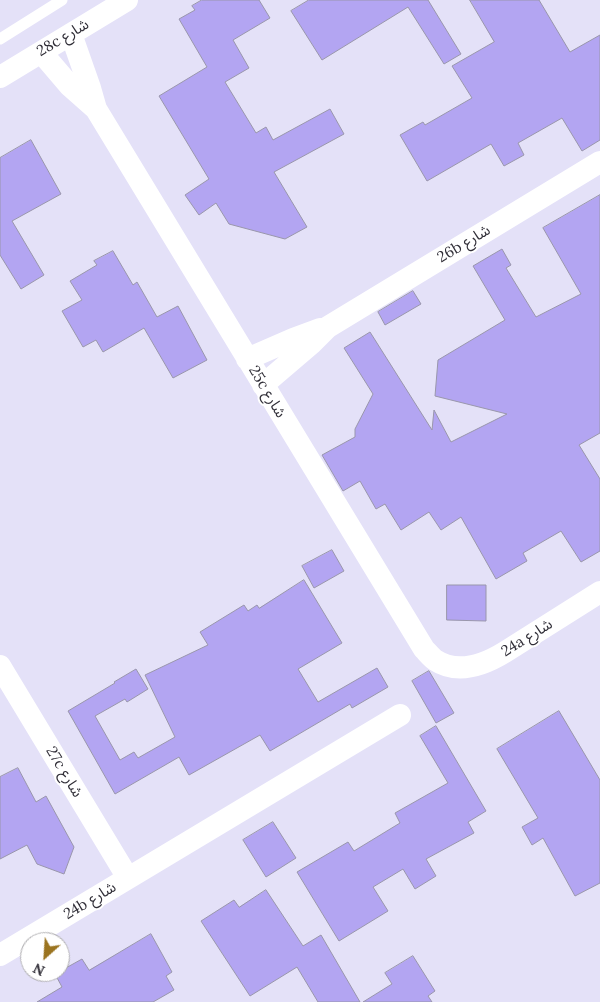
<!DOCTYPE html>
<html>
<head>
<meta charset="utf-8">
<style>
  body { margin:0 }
  #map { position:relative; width:600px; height:1002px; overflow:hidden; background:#e4e1f8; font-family:Lora,serif }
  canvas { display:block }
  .north { position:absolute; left:20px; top:932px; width:50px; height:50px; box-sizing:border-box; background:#fff; border:1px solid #adacaf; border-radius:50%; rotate:206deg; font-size:14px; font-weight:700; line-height:20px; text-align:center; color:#312f38 }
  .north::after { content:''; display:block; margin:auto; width:18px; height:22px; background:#9b7420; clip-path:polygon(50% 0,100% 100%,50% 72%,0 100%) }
</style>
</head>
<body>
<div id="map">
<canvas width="600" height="1002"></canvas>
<div class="north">N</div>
</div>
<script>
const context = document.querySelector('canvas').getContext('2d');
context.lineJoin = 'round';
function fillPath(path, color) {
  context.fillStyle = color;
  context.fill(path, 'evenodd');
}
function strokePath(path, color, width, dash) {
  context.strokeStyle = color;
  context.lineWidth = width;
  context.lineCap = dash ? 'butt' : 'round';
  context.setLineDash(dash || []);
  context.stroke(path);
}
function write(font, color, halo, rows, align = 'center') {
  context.font = font + ' Lora,"Noto Sans Arabic",serif';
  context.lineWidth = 4;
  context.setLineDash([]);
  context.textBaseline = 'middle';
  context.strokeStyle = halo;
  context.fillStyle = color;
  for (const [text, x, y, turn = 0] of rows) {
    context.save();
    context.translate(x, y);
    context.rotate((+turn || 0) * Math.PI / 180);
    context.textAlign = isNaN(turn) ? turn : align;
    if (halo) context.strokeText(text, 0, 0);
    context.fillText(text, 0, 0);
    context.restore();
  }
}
const building = new Path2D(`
  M202,0H259L270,18L233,40L249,68L225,82L256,133L266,127L273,140L330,109L344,134L274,172L307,227L285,239L229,224L216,203L199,215L185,195L209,179L159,96L207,67L179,19L195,10L192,6Z
  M309,0H428L461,54L444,64L408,7L322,60L291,11Z
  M470,0H539L570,52L600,35V140L582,151L562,118L518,143L524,155L504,166L491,144L427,181L400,135L423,122L425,125L472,98L452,66L494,42Z
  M31,140L61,194L12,221L44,275L21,289L0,255V158Z
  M600,195V433L579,445L600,479V551L581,562L561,531L523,553L527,561L496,579L461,517L441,530L429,512L401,530L385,504L376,509L360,481L343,491L322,455L355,437V429L373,394L344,348L370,332L432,430L434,410L451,442L507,414L435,396L438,360L505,320L473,266L502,249L511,265L506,268L536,317L581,294L543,228Z
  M113,251L133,285L137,282L157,317L178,306L207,360L173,378L144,328L103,352L96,340L83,347L62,311L82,300L70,281L97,265L94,261Z
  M413,291L421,304L385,325L378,312Z
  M332,550L344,571L314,588L302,566Z
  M304,580L342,643L298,669L318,702L377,668L388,687L352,708L350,704L270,751L260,735L189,775L179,757L115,794L68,711L115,683L114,682L136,669L148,689L127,702L125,699L95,716L120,760L134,752L138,758L175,737L145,675L208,645L200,632L244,605L248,611L257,605L259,608Z
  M447,585H486V621L447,620Z
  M429,671L454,713L436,723L412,681Z
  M559,711L600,780V883L575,896L543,838L532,845L522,827L538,818L497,749Z
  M436,726L486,811L468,822L474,833L426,859L436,876L415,889L403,869L373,887L388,911L339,941L297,872L348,842L354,851L400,823L395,813L448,783L420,736Z
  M18,768L36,802L46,796L74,847L64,874L37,864L27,845L0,859V777Z
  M273,822L296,858L266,877L243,840Z
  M266,890L303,946L321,935L360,1002H318L297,967L250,996L201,921L234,900L239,907Z
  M151,934L172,972L166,976L174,990L153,1002H37L62,987L55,974L82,959L89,970Z
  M413,956L435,991L428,996L432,1002H363L392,984L385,973Z`);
fillPath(building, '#b3a5f2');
strokePath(building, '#9996ab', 1);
strokePath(new Path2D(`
  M0,39L62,0`), '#fff', 11);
strokePath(new Path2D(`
  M71,34L90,88L96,109L424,649C427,652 431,657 435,660C458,675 484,665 505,652L600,592
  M41,52L70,86L96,109
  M0,77L127,0
  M247,359L293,339L320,329
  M263,385L311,344L328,327L600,162
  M0,666L128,878
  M0,955L400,715`), '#fff', 22);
write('15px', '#312f38', '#fff', [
  ["28c شارع",63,38,-31],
  ["26b شارع",464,244,-31],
  ["25c شارع",267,392,59],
  ["24a شارع",527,638,-32],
  ["27c شارع",64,772,59],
  ["24b شارع",90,901,-31]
]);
</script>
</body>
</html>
